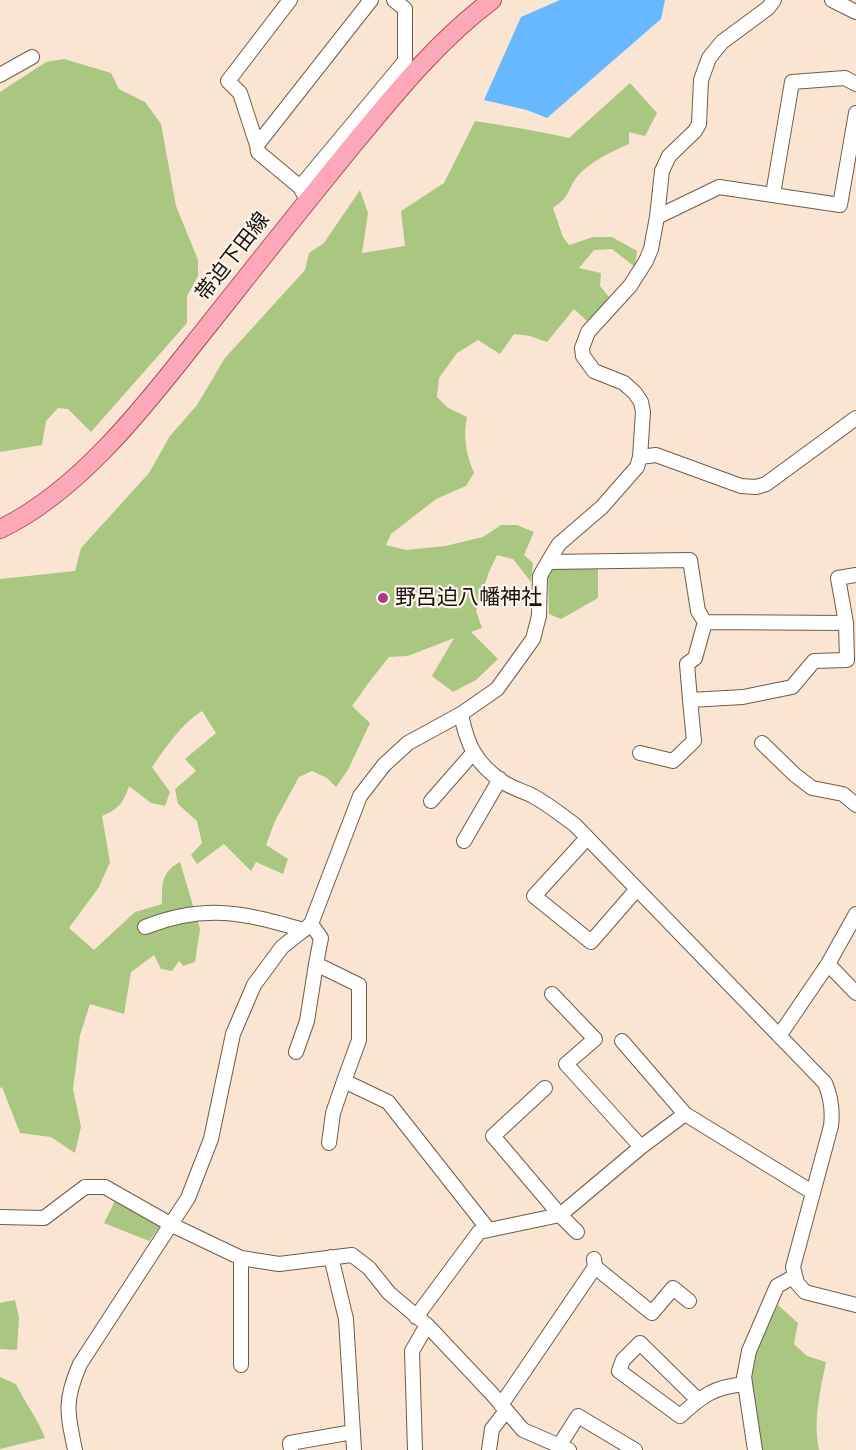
<!DOCTYPE html>
<html>
<head>
<meta charset="utf-8">
<style>
  body { margin:0 }
  canvas { display:block; background:#f9e5d1 }
</style>
</head>
<body>
<canvas width="856" height="1450"></canvas>
<script>
const context = document.querySelector('canvas').getContext('2d');
context.lineJoin = 'round';
function fillPath(path, color) {
  context.fillStyle = color;
  context.fill(path, 'evenodd');
}
function strokePath(path, color, width, dash) {
  context.strokeStyle = color;
  context.lineWidth = width;
  context.lineCap = dash ? 'butt' : 'round';
  context.setLineDash(dash || []);
  context.stroke(path);
}
function write(font, color, halo, rows, align = 'center') {
  context.font = font + ' "Noto Sans","Noto Sans JP",sans-serif';
  context.lineWidth = 4.5;
  context.setLineDash([]);
  context.textBaseline = 'middle';
  context.strokeStyle = halo;
  context.fillStyle = color;
  for (const [text, x, y, turn = 0] of rows) {
    context.save();
    context.translate(x, y);
    context.rotate((+turn || 0) * Math.PI / 180);
    context.textAlign = isNaN(turn) ? turn : align;
    if (halo) context.strokeText(text, 0, 0);
    context.fillText(text, 0, 0);
    context.restore();
  }
}
fillPath(new Path2D(`
  M64,59L111,73L119,89L145,102L161,124L176,206L198,260V276L187,296V323L91,432L68,409L58,408L46,421L42,445L0,452V92L46,62Z
  M630,83L657,113L645,136L629,132V144C611,152 589,162 576,178C566,193 570,196 553,208L563,237L569,245L593,237H612L637,251L635,267L612,249L594,250L579,268L601,273L600,286L609,297L589,323L574,309L547,342L530,336L514,334L500,354L478,340L457,353L439,378L437,397L448,408L467,417C463,437 466,454 474,473L466,486L436,499L391,534L386,545L406,550L445,546L483,537L501,525H517L534,532L524,555L533,563L531,582L513,559L497,555L489,572L476,611L482,628L471,632L498,659L476,680L453,692L432,676L454,638L408,656L389,657L370,681L352,706L370,723L348,770L336,787L327,778L312,771L299,777L275,821L266,845L288,859L283,874L256,862L251,871L224,844L197,864L191,855L202,843L197,821L178,804L175,789L196,771L185,759L216,733L202,711C181,724 166,747 152,767L170,792L165,806L151,803L129,786C124,802 118,810 102,816L110,862L99,887L69,928L94,950L135,912L162,904C162,884 161,872 180,862L200,929L195,962L183,966L179,961L172,971L161,969L154,955L131,972L124,1014L90,1004L80,1035L73,1089L81,1127L75,1153L51,1137L20,1133L2,1087L0,1088V579L75,571L81,548L149,473L170,436L197,405L225,358L305,270L309,253L324,243L360,190L368,213L362,253L405,246L401,211L444,183L475,121C507,126 538,131 569,138Z
  M598,567V598L561,619L549,614L548,573L552,568Z
  M115,1201L161,1225L149,1241L104,1223Z
  M15,1300L19,1318L17,1350L0,1349V1303Z
  M778,1305L798,1323L794,1344L807,1356L826,1362C820,1391 813,1421 819,1450H758L747,1398L750,1359Z
  M0,1377L16,1384C25,1403 38,1419 45,1438L0,1449Z`), '#aac781');
fillPath(new Path2D(`
  M560,0H665L661,19L547,118L527,110L484,100L521,17Z`), '#67b8fe');
const minor = new Path2D(`
  M290,0L228,81L240,93L257,145L258,152L300,187L307,200
  M832,0L856,12
  M0,75L32,57
  M257,145L371,0
  M300,187L405,61V9L394,0
  M773,194L792,82L845,78L856,84
  M657,217L719,187L840,205L856,113
  M640,457L656,455L741,486L756,487L766,484L856,418
  M548,562L690,560L698,611L705,622L846,623L847,660L814,661L792,687L743,697L690,700L694,741L673,761L640,753
  M846,623L838,578L856,575
  M690,700L687,664L695,658L705,622
  M461,714C467,745 476,764 503,782C512,788 523,791 533,796C548,804 561,815 575,825L825,1083C831,1097 833,1110 831,1126L793,1267L797,1283L805,1292L856,1305
  M762,743L795,775L812,788L843,794L856,805
  M431,801L473,753
  M587,838L534,896L591,942L637,889
  M464,841L500,779
  M311,924L321,938L316,964L359,985V1040L344,1081L388,1102L488,1229
  M145,927C206,903 244,913 304,930
  M828,964L856,993
  M552,994L595,1039L566,1064L641,1147
  M779,1036L828,964L856,914
  M622,1041L685,1114
  M296,1052L307,1021L316,964
  M545,1088L493,1136L560,1215L577,1232
  M329,1143L333,1113L344,1081
  M0,1217L44,1218L85,1187H105L172,1225L241,1258L279,1264L352,1255L369,1268L389,1293L427,1325L493,1395L523,1430L569,1450
  M331,1257L346,1319L354,1450
  M241,1258V1365
  M594,1259L595,1267L652,1313L673,1288L689,1301
  M416,1317L479,1232L560,1215L641,1147L685,1114L812,1192
  M698,1400L640,1343L623,1360L619,1371L680,1416C703,1395 714,1387 745,1384
  M501,1405L595,1267
  M559,1446L578,1416L635,1450
  M75,1450C67,1412 64,1401 80,1364L188,1198L211,1139L233,1034L254,985L282,947L311,924L360,796L384,765L408,743L461,714L497,689L533,639L539,616L540,576L548,562L559,544L602,507L637,467L640,457L643,412L641,402L635,393L624,383L594,371L583,356L582,348L588,332L630,286L646,261L651,249L657,217L662,171L669,156L695,131L699,124L701,80L709,58L722,42L768,8L774,0
  M291,1450L290,1443L353,1432
  M415,1450L412,1351L427,1325
  M489,1450L492,1429L506,1411
  M755,1450L744,1377L749,1351L777,1286L795,1276`);
const major = new Path2D(`
  M0,529C76,493 141,411 192,346C247,277 301,208 357,140C398,90 440,39 492,0`);
strokePath(minor, '#6e5d4b', 16);
strokePath(major, '#ab4d5e', 20);
strokePath(minor, '#fff', 14);
strokePath(major, '#fda8b9', 18);
for (const [x, y, r, color] of [
  [383,598,6,"#b2378a"]
]) {
  const dot = new Path2D();
  dot.arc(x, y, r, 0, 2 * Math.PI);
  context.fillStyle = color;
  context.fill(dot);
  strokePath(dot, '#fdf5ed', 2);
}
write('21px', '#17110a', '#fdf5ed', [
  ["帯迫下田線",233,257,-52]
]);
write('21px', '#17110a', '#fdf5ed', [
  ["野呂迫八幡神社",395,598]
], 'left');
</script>
</body>
</html>
